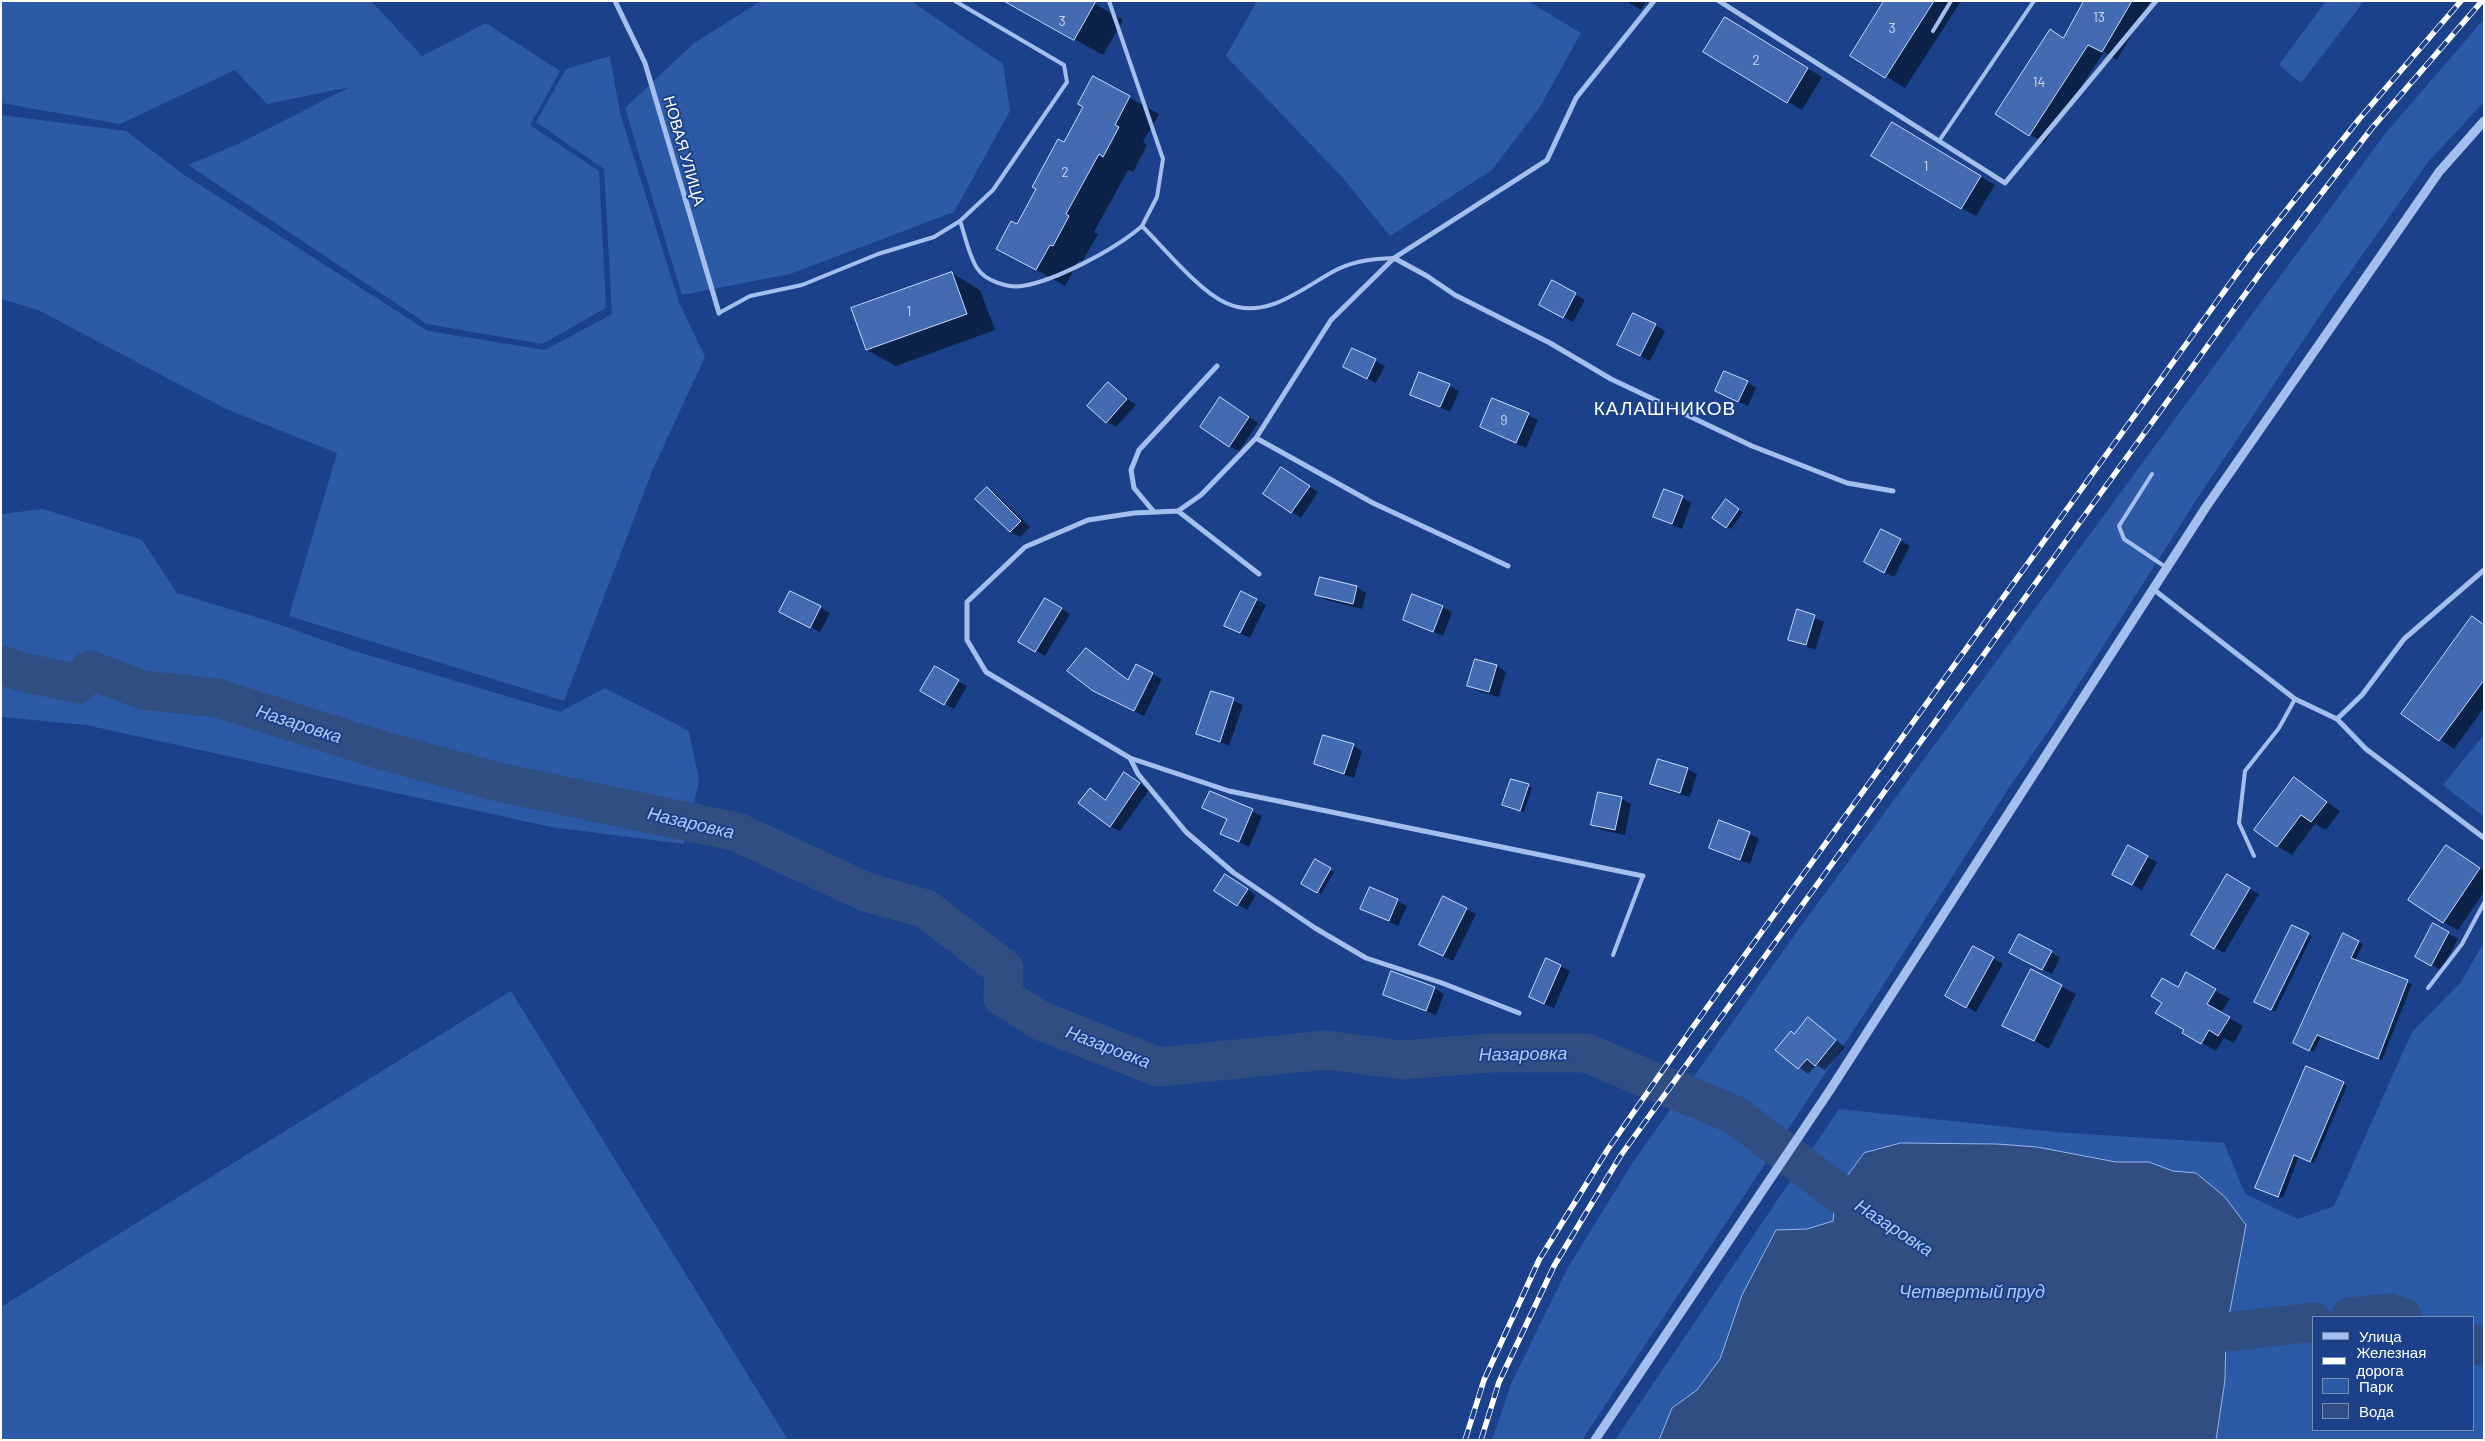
<!DOCTYPE html>
<html>
<head>
<meta charset="utf-8">
<style>
  body { margin:0 }
  #map { position:relative; width:2485px; height:1441px; overflow:hidden; background:#1a4189; font-family:Barlow,sans-serif }
  canvas { display:block }
  .frame { position:absolute; inset:0; border:2px solid #fff; pointer-events:none }
  .legend { position:absolute; left:2312px; top:1316px; width:162px; height:115px; box-sizing:border-box; background:#1a4189; border:1px solid #768db8; margin:0; padding:6px 9px; list-style:none; font-size:15px; color:#fff }
  .legend li { display:flex; align-items:center; gap:10px; height:25px }
  .legend b { width:25px; border:1px solid #768db8 }
</style>
</head>
<body>
<div id="map">
<canvas width="2485" height="1441"></canvas>
<div class="frame"></div>
<ul class="legend">
<li><b style="height:6px;background:#a4bfed"></b>Улица</li>
<li><b style="height:6px;background:#fff"></b>Железная дорога</li>
<li><b style="height:14px;background:#2d5aa7"></b>Парк</li>
<li><b style="height:14px;background:#314e83"></b>Вода</li>
</ul>
</div>
<script>
const context = document.querySelector('canvas').getContext('2d');
context.lineJoin = 'round';
function fillPath(path, color) {
  context.fillStyle = color;
  context.fill(path, 'evenodd');
}
function strokePath(path, color, width, dash) {
  context.strokeStyle = color;
  context.lineWidth = width;
  context.lineCap = dash ? 'butt' : 'round';
  context.setLineDash(dash || []);
  context.stroke(path);
}
function write(font, color, halo, rows, align = 'center') {
  context.font = font + ' Barlow,sans-serif';
  context.lineWidth = 4;
  context.setLineDash([]);
  context.textBaseline = 'middle';
  context.strokeStyle = halo;
  context.fillStyle = color;
  for (const [text, x, y, turn = 0] of rows) {
    context.save();
    context.translate(x, y);
    context.rotate((+turn || 0) * Math.PI / 180);
    context.textAlign = isNaN(turn) ? turn : align;
    if (halo) context.strokeText(text, 0, 0);
    context.fillText(text, 0, 0);
    context.restore();
  }
}
fillPath(new Path2D(`
  M1,1H371L422,56L486,23L560,71L530,125L599,171L606,308L542,344L427,324L188,165L238,144L350,87L267,104L235,70L120,124L1,103Z
  M761,1H911L1003,64L1010,111L954,212L790,274L682,295L625,108L694,43Z
  M1257,1H1528L1581,33L1540,107L1492,170L1390,236L1343,178L1226,56Z
  M2326,1H2364L2301,83L2279,65Z
  M2484,19V102L2428,162L2327,305L2197,499L2054,723L2008,789L1871,1004L1582,1440H1492L1511,1384L1567,1269L1633,1162L1801,926L2385,134Z
  M610,56L620,113L679,302L705,357L653,469L564,701L289,616L337,453L226,409L38,310L1,299V115L126,131L183,174L428,331L545,350L612,314L604,169L536,122L566,69Z
  M43,509L142,540L177,593L272,622L351,650L560,712L605,688L689,731L699,781L684,844L551,827L86,725L1,717V514Z
  M2484,735V817L2443,785Z
  M2484,942V1440H2216L2225,1380L2226,1332L2246,1225L2196,1173L2173,1171L2149,1162H2116L2037,1147L1997,1144L1901,1143L1864,1153L1836,1190L1833,1221L1807,1229L1776,1230L1742,1295L1720,1359L1697,1390L1672,1408L1659,1440H1615L1839,1109L2055,1132L2224,1143L2245,1194L2298,1219L2334,1206L2412,1032L2461,982ZM2314,1317H2474V1430H2314Z
  M511,991L788,1440H1V1307Z`), '#2d5aa7');
const water = new Path2D(`
  M1901,1143L1997,1144L2037,1147L2116,1162H2149L2173,1171L2196,1173L2225,1197L2246,1225L2226,1332L2225,1380L2216,1440H1659L1672,1408L1697,1390L1720,1359L1742,1295L1776,1230L1807,1229L1833,1221L1836,1191L1864,1153Z`);
fillPath(water, '#314e83');
strokePath(water, '#96b8ef', 1);
fillPath(new Path2D(`
  M1006,1H1096L1095,4L1123,20L1103,55Z
  M1626,1H1646L1641,10Z
  M1886,1H1961L1905,88L1852,55Z
  M2086,1H2151L2117,60L2104,52L2044,143L1996,113L2050,30L2064,39Z
  M1740,27L1822,77L1802,110L1788,102Z
  M1094,78L1159,114L1143,142L1147,145L1133,172L1128,170L1094,232L1098,234L1082,262L1079,260L1065,286L998,248L1018,225L1064,144L1084,106Z
  M1907,132L1995,185L1976,216L1961,208Z
  M952,273L980,290L995,330L896,366L867,350L852,309Z
  M1552,282L1585,300L1573,322L1550,310Z
  M1655,325L1665,331L1650,361L1628,350Z
  M1353,349L1385,366L1376,383L1354,372Z
  M1747,382L1756,388L1748,406L1726,396Z
  M1108,384L1136,405L1116,427L1107,422Z
  M1449,386L1459,391L1450,412L1411,394Z
  M1493,399L1538,420L1526,448L1481,427Z
  M1230,404L1258,423L1239,451L1229,446Z
  M1291,474L1318,492L1301,518L1292,512Z
  M987,489L996,494L1030,527L1020,537L1010,531Z
  M1682,497L1691,503L1682,529L1655,517Z
  M1730,504L1743,512L1731,529L1726,527Z
  M1882,531L1910,546L1894,577L1875,567Z
  M1357,587L1366,593L1362,609L1326,600L1317,594Z
  M791,592L830,613L820,632L790,617Z
  M1046,599L1070,614L1045,656L1020,641Z
  M1256,600L1266,605L1250,638L1235,631Z
  M1442,607L1452,612L1443,636L1404,619Z
  M1798,611L1824,622L1815,650L1789,639Z
  M2472,618L2484,625V708L2454,749L2402,713Z
  M1086,650L1129,681L1137,666L1162,679L1144,716L1104,696Z
  M1497,666L1506,672L1499,697L1478,691L1468,685Z
  M935,668L967,686L954,709L922,690Z
  M1212,692L1243,705L1229,746L1198,733Z
  M1353,745L1362,751L1354,778L1325,769L1315,764Z
  M1687,769L1697,774L1690,797L1661,789L1652,783Z
  M1125,773L1149,790L1120,831L1110,826L1090,790L1106,800Z
  M2294,779L2340,811L2326,830L2315,824L2292,855L2277,846Z
  M1528,786L1532,788L1524,812L1508,807Z
  M1211,792L1262,816L1249,847L1222,834L1228,819L1204,808Z
  M1599,794L1622,799L1631,804L1625,835L1602,830L1592,824Z
  M1720,822L1759,838L1750,864L1710,848Z
  M2447,846L2484,870V892L2458,930L2443,922Z
  M2147,857L2157,862L2142,890L2114,874Z
  M1316,861L1334,872L1321,894L1303,883Z
  M2228,876L2259,894L2224,953L2192,935Z
  M1235,881L1256,895L1247,910L1237,904Z
  M1370,888L1407,906L1398,926L1362,908Z
  M1466,909L1476,914L1453,961L1430,950Z
  M2433,925L2458,939L2441,970L2417,957Z
  M2309,935L2312,936L2275,1012L2272,1010Z
  M2343,935L2363,944L2355,961L2412,984L2382,1060L2321,1036L2314,1052L2299,1045Z
  M1974,947L2003,964L1976,1012L1947,996Z
  M2051,952L2060,958L2052,974L2020,958Z
  M1560,966L1570,971L1554,1008L1540,1002Z
  M2032,971L2076,994L2049,1049L2017,1031Z
  M2186,974L2230,999L2221,1013L2243,1026L2234,1043L2224,1038L2216,1051L2184,1033L2186,1030L2178,988Z
  M1434,988L1444,994L1436,1015L1384,995Z
  M1809,1019L1845,1047L1825,1070L1816,1065L1808,1074L1777,1049L1795,1035Z
  M2343,1083L2347,1086L2314,1163L2299,1156L2283,1198L2261,1190Z`), '#0007');
strokePath(new Path2D(`
  M1,665L18,671L78,684L90,670L143,690L217,698L381,750L498,782L737,832L866,892L926,909L1004,969L1003,997L1041,1021L1159,1067L1327,1050L1402,1060L1490,1053H1586L1735,1115L1836,1191L1881,1220
  M2350,1317L2390,1313L2402,1317
  M2173,1338L2314,1322
  M2474,1344L2484,1347`), '#314e83', 39);
const building = new Path2D(`
  M1004,1H1096L1074,40Z
  M1884,1H1934L1885,78L1850,56Z
  M2084,1H2132L2102,52L2088,45L2029,136L1995,114L2050,29L2063,38Z
  M1725,17L1808,68L1787,103L1703,52Z
  M1093,76L1130,96L1115,125L1119,127L1103,157L1099,154L1066,214L1069,216L1053,246L1050,245L1036,270L996,249L1011,221L1017,224L1036,189L1032,187L1058,139L1064,142L1083,107L1078,104Z
  M1892,122L1981,176L1961,209L1871,156Z
  M952,272L967,314L866,350L851,308Z
  M1552,280L1576,293L1563,318L1539,305Z
  M1633,313L1656,324L1640,356L1617,345Z
  M1352,348L1376,359L1367,379L1343,367Z
  M1724,371L1748,381L1738,402L1715,391Z
  M1419,372L1450,384L1440,407L1410,395Z
  M1108,382L1127,399L1106,423L1087,406Z
  M1220,397L1249,417L1229,447L1200,427Z
  M1492,398L1529,413L1516,443L1480,427Z
  M1281,467L1310,486L1291,513L1263,494Z
  M987,487L1021,521L1010,532L975,499Z
  M1664,489L1683,496L1672,524L1653,517Z
  M1726,499L1739,509L1726,528L1712,518Z
  M1881,529L1901,539L1884,573L1864,562Z
  M1320,577L1357,586L1353,604L1315,595Z
  M790,591L821,606L810,628L779,612Z
  M1241,591L1257,599L1240,633L1224,626Z
  M1412,594L1443,606L1433,632L1403,620Z
  M1045,598L1062,608L1035,652L1018,642Z
  M1797,609L1815,615L1806,645L1788,640Z
  M2472,616L2484,625V680L2439,741L2401,714Z
  M1086,648L1128,680L1136,664L1153,673L1134,711L1093,691L1067,671Z
  M1475,659L1497,665L1489,692L1467,686Z
  M935,666L959,680L944,705L920,691Z
  M1211,691L1234,698L1220,742L1196,734Z
  M1323,735L1354,744L1344,774L1314,764Z
  M1658,759L1688,768L1680,793L1650,784Z
  M1124,772L1140,783L1110,827L1078,803L1090,788L1105,800Z
  M2294,777L2327,802L2311,822L2301,815L2277,847L2254,830Z
  M1511,779L1529,784L1520,811L1502,805Z
  M1210,791L1253,809L1239,842L1220,834L1227,819L1202,808Z
  M1598,792L1622,797L1615,830L1591,825Z
  M1719,820L1750,832L1740,860L1709,848Z
  M2128,845L2148,856L2132,885L2112,875Z
  M2446,845L2480,868L2443,923L2408,900Z
  M1315,859L1331,868L1317,893L1301,884Z
  M1225,874L1248,889L1237,906L1214,891Z
  M2227,874L2250,888L2214,949L2191,935Z
  M1370,887L1398,899L1389,921L1360,909Z
  M1443,896L1467,908L1443,956L1419,945Z
  M2433,923L2449,932L2431,966L2415,957Z
  M2292,925L2309,933L2271,1010L2254,1002Z
  M2343,933L2359,941L2351,958L2408,980L2378,1059L2317,1035L2309,1051L2293,1043Z
  M2019,934L2052,951L2042,970L2009,953Z
  M1973,946L1994,957L1966,1008L1945,996Z
  M1546,958L1561,965L1544,1004L1529,997Z
  M2031,969L2062,985L2034,1041L2002,1026Z
  M1391,971L1435,987L1426,1011L1383,995Z
  M2186,972L2216,989L2207,1004L2230,1017L2218,1036L2209,1030L2201,1044L2182,1033L2184,1030L2155,1013L2162,1003L2151,996L2162,978L2178,987Z
  M1808,1017L1836,1040L1815,1066L1807,1059L1798,1069L1775,1050L1791,1031L1794,1034Z
  M2306,1066L2344,1082L2310,1162L2294,1155L2278,1197L2255,1188Z`);
fillPath(building, '#436bb2');
strokePath(building, '#c9dbf9', 1);
strokePath(new Path2D(`
  M1109,1L1163,159L1157,197L1142,226
  M1933,31L1951,1
  M1939,141L2034,1
  M960,221C965,235 969,256 977,268C985,281 1008,288 1022,286C1056,281 1117,248 1142,226C1164,248 1199,291 1226,303C1267,322 1304,286 1338,269C1357,260 1374,259 1394,258
  M719,313L750,296L802,285L878,254L934,237L960,221L993,190L1067,82L1064,65L955,1
  M2152,474L2119,526L2124,539L2167,568
  M2254,856L2239,823L2245,771L2279,728L2295,699
  M1613,955L1643,876
  M2428,988L2462,944L2484,903`), '#a4bfed', 4);
strokePath(new Path2D(`
  M615,1L645,63L719,313
  M1719,1L2005,183L2156,1
  M1394,258L1427,276L1455,295L1550,343L1611,379L1752,446L1847,483L1893,491
  M1256,438L1373,503L1508,566
  M1178,511L1259,574
  M1154,512L1134,488L1131,470L1139,450L1217,366
  M2153,589L2295,699L2337,719L2366,749L2484,838
  M2337,719L2362,695L2404,639L2484,570
  M1130,758L1138,774L1186,832L1234,873L1315,928L1366,958L1442,983L1519,1013
  M1643,876L1229,791L1130,758L986,672L967,640V602L1025,547L1088,520L1134,513L1178,511L1201,495L1256,438L1331,320L1394,258L1547,160L1576,98L1654,1`), '#a4bfed', 5);
strokePath(new Path2D(`
  M1595,1440L1830,1090L2206,507L2439,172L2484,121`), '#a4bfed', 9);
const rail = new Path2D(`
  M1465,1440L1484,1380L1539,1260L1608,1149L1693,1027L2249,257L2360,118L2461,1
  M1481,1440L1499,1382L1554,1266L1621,1155L2264,268L2372,128L2482,1`);
strokePath(rail, '#fff', 5.5);
strokePath(rail, '#1a4189', 4, [11]);
write('14px', '#d0daec', null, [
  ["13",2099,17],
  ["3",1062,21],
  ["3",1892,28],
  ["2",1756,60],
  ["14",2039,82],
  ["1",1926,166],
  ["2",1065,172],
  ["1",909,311],
  ["9",1504,420]
]);
write('16px', '#fff', '#1a4189', [
  ["НОВАЯ УЛИЦА",684,151,74]
]);
write('italic 18px', '#afc9f4', '#1a4189', [
  ["Назаровка",299,724,18],
  ["Назаровка",691,823,13],
  ["Назаровка",1108,1047,21],
  ["Назаровка",1523,1054,-1],
  ["Назаровка",1894,1228,33],
  ["Четвертый пруд",1972,1292]
]);
context.letterSpacing = '1px';
write('19px', '#fff', '#1a4189', [
  ["КАЛАШНИКОВ",1665,409]
]);
context.letterSpacing = '0px';
</script>
</body>
</html>
